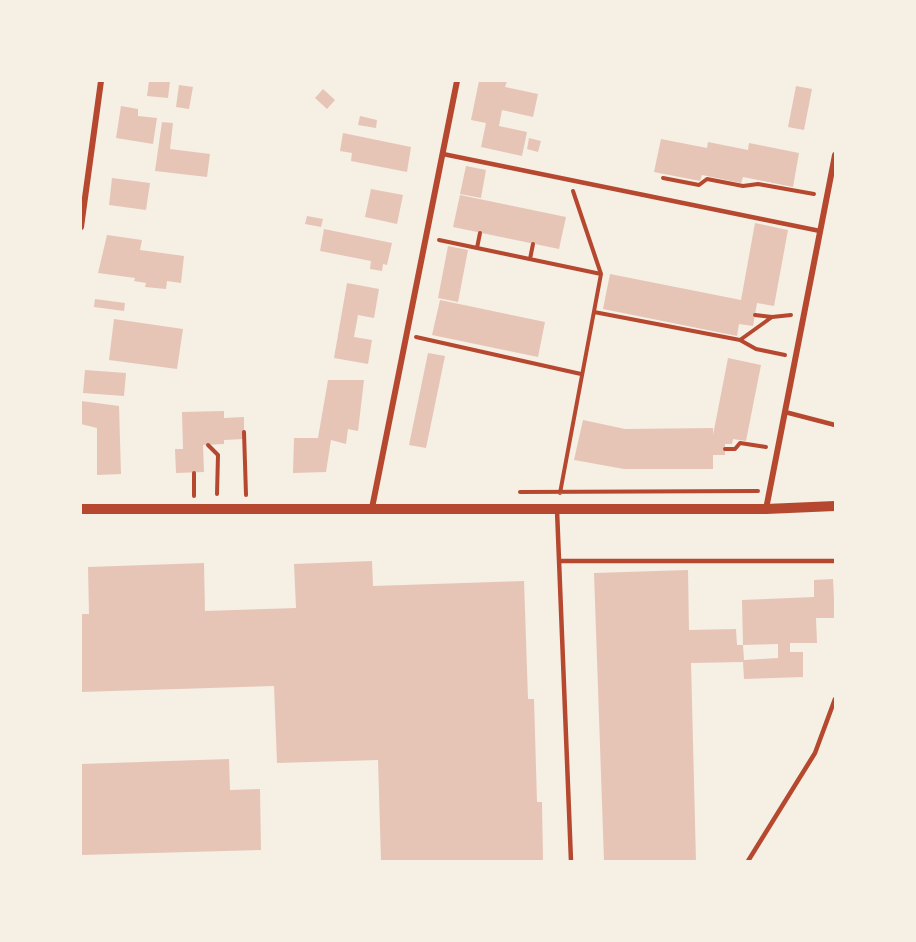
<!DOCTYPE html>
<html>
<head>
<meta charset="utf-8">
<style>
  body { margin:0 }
  #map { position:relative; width:916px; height:942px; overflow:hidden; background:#f6efe4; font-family:"Golos Text",sans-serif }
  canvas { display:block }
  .frame { position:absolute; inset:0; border:82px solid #f6efe4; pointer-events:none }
</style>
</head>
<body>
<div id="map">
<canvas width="916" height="942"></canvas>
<div class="frame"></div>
</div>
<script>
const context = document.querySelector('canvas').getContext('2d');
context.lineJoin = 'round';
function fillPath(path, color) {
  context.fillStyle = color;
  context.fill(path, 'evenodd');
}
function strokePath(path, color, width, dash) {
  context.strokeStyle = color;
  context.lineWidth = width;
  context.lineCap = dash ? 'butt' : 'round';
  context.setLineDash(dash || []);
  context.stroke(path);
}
fillPath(new Path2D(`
  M149,81H170L168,98L147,96Z
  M479,81H507L505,87L538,94L533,117L502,110L499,126L527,132L522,156L481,147L486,123L471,120Z
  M179,85L193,87L189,109L176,107Z
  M796,86L812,89L804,130L788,127Z
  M323,89L335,100L327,109L315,98Z
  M121,106L138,109V116L157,118L153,144L116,138Z
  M360,116L377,120L376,128L358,125Z
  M162,122L173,123L170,149L210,154L207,177L155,171Z
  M343,133L411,147L407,172L351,161L352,153L340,151Z
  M529,138L541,141L538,152L527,149Z
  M661,139L707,148L708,142L748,150L749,143L799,153L793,187L743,177L741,183L702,175L700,181L654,172Z
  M466,166L486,170L481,198L460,194Z
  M112,178L150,183L146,210L109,205Z
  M371,189L403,195L397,224L365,217Z
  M460,195L566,217L559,249L453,227Z
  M307,216L323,219L321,227L305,224Z
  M755,223L788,230L774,306L757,303L753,326L739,324L737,336L603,309L610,274L741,300Z
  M324,229L392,243L387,265L383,264L382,271L370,269L371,261L320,251Z
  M107,235L142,240L140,250L184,256L181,283L167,281L166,289L145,287L146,283L134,281L135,278L98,273Z
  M448,246L468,250L458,302L438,298Z
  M347,283L379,289L374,318L358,315L354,337L372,340L368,364L334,358Z
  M95,299L125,303L124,311L94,307Z
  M440,300L545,322L538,357L432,335Z
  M114,319L183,329L177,369L109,360Z
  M428,353L445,356L426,448L409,445Z
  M728,358L761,365L746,441L733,439L732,444H725V455H713V469H624L574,460L583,420L625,429L713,428V435Z
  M85,370L126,373L124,396L83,393Z
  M328,380H364L358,431L348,429L346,444L331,440L326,472L293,473L294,438H318Z
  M81,401L119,406L121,474L97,475V428L81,424Z
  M224,411V418L244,417V439L224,440V444L203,445L204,472L176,473L175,449H183L182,412Z
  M372,561L373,586L524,581L528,699H534L537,802H542L543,861H381L378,760L277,763L274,686L81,692V614H89L88,567L204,563L205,611L296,608L294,564Z
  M688,570L689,630L736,629L737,645H743L744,660L778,658V644L743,645L742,600L814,597V580L833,579L835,618H816L817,643H790V652H803V677L744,679L743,662L691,663L696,861H604L594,573Z
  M229,759L230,790L260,789L261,850L81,855V764Z`), '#e6c5b7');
strokePath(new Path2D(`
  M663,178L699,185L707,179L743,186L758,184L814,194
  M439,240L601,274
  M477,248L480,233
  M530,259L533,244
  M594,312L740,340L756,349L785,355
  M755,315L772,317
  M416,337L581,374
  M740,340L772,317L791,315
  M244,432L246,495
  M208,445L218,455L217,494
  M725,449H735L740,443L766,447
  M520,492L758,491
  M560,493L601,274L573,191
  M194,496V473`), '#b5482f', 4);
strokePath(new Path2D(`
  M443,154L820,231
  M785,412L835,425
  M557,510L571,861
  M559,561H835
  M748,861L815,753L835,699`), '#b5482f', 4.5);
strokePath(new Path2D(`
  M81,227L101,81
  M372,508L457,81
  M766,509L835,155`), '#b5482f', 6);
strokePath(new Path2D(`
  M81,509H766L835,506`), '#b5482f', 10);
</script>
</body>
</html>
